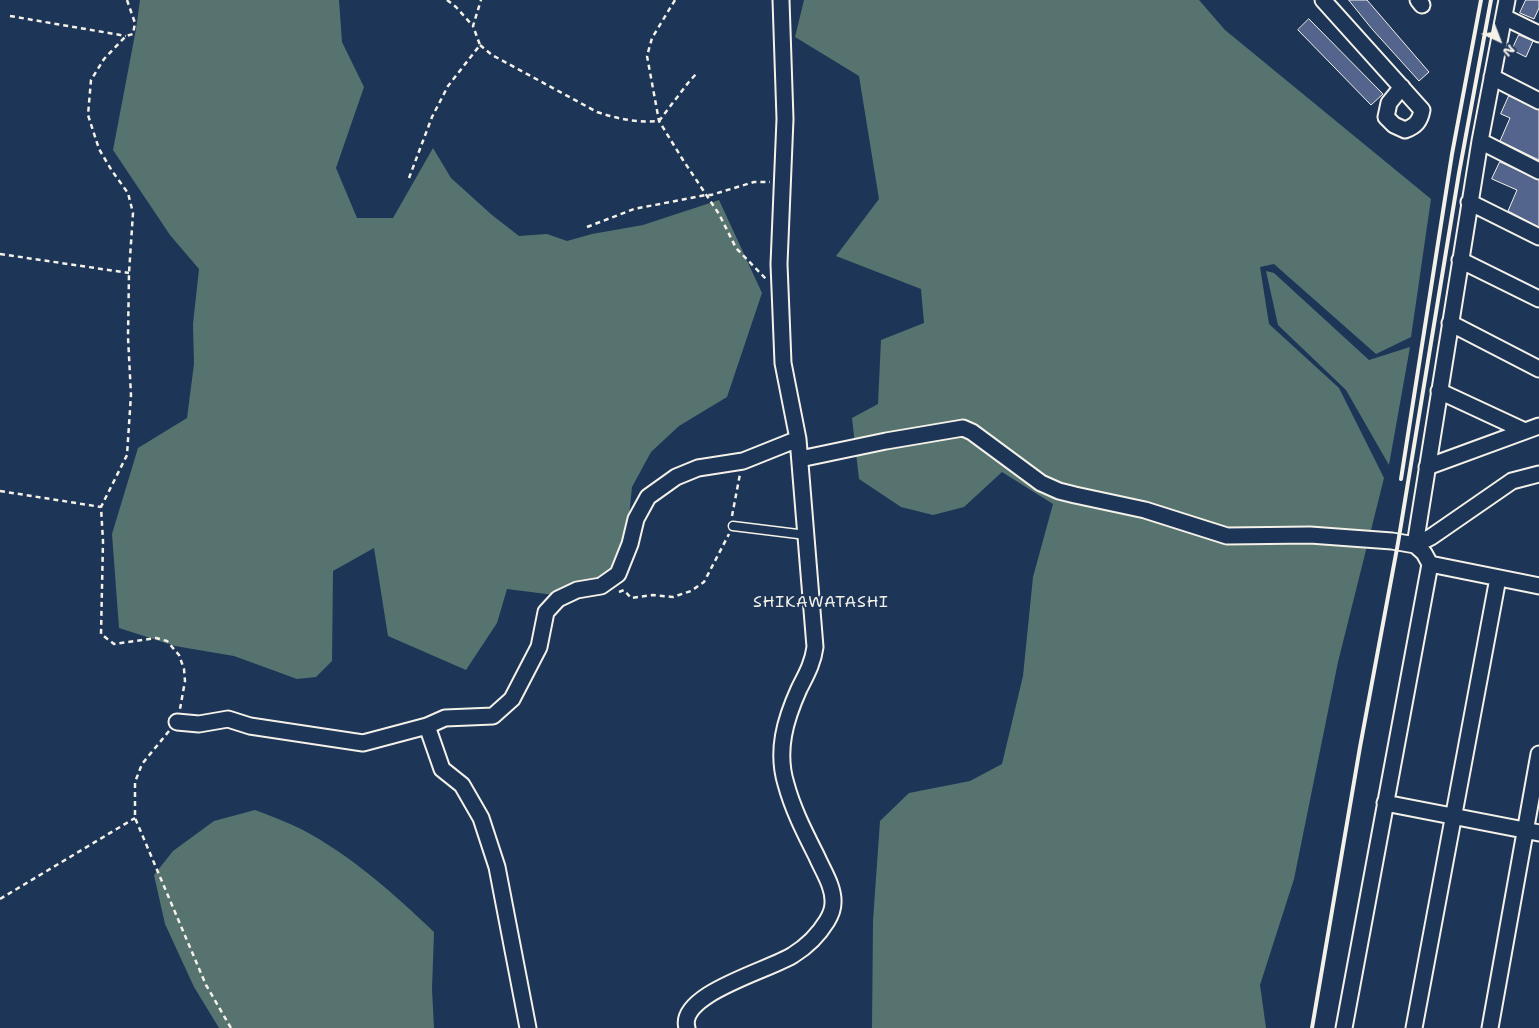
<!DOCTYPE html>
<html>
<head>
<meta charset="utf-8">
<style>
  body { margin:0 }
  #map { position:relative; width:1539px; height:1028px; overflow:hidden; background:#1d3557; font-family:"Shantell Sans",sans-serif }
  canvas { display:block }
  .north { position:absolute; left:1474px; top:15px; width:50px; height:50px; -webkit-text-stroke:4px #1d3557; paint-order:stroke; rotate:137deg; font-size:14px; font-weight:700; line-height:20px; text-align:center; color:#f4f1e8 }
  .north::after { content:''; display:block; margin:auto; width:18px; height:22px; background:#f4f1e8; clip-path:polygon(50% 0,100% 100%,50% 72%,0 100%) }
</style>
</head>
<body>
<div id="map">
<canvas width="1539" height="1028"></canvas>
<div class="north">N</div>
</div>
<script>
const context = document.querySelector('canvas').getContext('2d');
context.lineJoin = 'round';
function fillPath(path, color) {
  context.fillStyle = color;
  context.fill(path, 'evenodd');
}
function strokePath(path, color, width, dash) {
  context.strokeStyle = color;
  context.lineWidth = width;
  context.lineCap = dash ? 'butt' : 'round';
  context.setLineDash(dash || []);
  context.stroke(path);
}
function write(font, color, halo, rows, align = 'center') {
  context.font = font + ' "Shantell Sans",sans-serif';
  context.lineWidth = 4;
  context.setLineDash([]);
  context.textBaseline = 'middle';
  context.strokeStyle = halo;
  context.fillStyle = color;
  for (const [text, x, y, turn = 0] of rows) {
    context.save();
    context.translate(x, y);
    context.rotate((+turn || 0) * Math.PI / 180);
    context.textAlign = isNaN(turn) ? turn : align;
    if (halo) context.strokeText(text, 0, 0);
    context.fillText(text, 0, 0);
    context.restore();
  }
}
fillPath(new Path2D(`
  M140,0H339L342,42L364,87L336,168L357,218H393L433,148L451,178L492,215L519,236L547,234L567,241L592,234L643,225L719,200L762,293L727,397L679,426L651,452L632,487L626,546L608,590L578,598L507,589L497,623L466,670L388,636L374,548L333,571L332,661L316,677L297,679L234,656L175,646L119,628L112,534L138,448L187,418L194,364L193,324L199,269L170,235L113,150L136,29Z
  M804,0H1199L1225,30L1431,199L1411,337L1376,354L1274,264L1260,267L1269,324L1339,388L1384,478L1338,662L1294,879L1260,985L1266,1028H872L873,921L880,821L909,793L970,781L1002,764L1023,676L1033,577L1053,504L1002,472L964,507L933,515L901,507L859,479L852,418L878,404L881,340L924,323L921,289L836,256L879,199L859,76L795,37Z
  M1266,271L1274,273L1369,360L1410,347L1389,465L1346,390L1278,325Z
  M255,810C271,816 287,822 301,829C351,855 394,894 434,932L432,989L434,1028H219L194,987L165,924L154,875L173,851L214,821Z`), '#577370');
const building = new Path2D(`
  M1349,0H1367L1429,72L1419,81L1372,29Z
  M1526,0H1539V8L1534,19L1520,13Z
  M1309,19L1383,94L1371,105L1298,30Z
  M1519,35L1533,41L1526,57L1512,50Z
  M1509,96L1539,110V160L1500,141L1510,118L1501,114Z
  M1500,162L1539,180V227L1508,211L1517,190L1492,179Z`);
fillPath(building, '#53658c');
strokePath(building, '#f4f1e8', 1);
const lane = new Path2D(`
  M733,526L806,535`);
const street = new Path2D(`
  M1323,0L1422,110C1420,121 1416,126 1405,130L1394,125L1386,117L1389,103L1402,87
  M1418,0L1422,5
  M1504,17L1539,34
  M1492,77L1539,101
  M1480,141L1539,171
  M1469,202L1539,237
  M1460,260L1539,299
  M1450,323L1539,369
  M1439,391L1525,431
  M800,459L886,441L963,428L972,432L1041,483L1059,491L1075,495L1145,510L1227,536L1310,535L1392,541L1415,545L1424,553L1430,564L1344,1028
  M1427,467L1539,426
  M1415,545L1480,141L1507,0
  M1415,545L1431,537L1512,481L1539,474
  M1430,564L1539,586
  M177,722L199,724L228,719L250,726L363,743L427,726L445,718L493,716L512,699L539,647L546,612L558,599L577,590L601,586L618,574L630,544L636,519L648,497L676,477L698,468L743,461L798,439
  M427,726L442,769L462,785L481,818L497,867L528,1028
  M1385,803L1539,833
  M687,1028C677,994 770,970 793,955C806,947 819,934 827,921C830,916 833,909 833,903C834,887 823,871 817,857C805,833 793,810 786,784C776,751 785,720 799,689C806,675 813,663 815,647L798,439L783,363L779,264L785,119L781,0
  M1414,1028L1498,578
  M1490,1028L1539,754`);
strokePath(lane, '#f4f1e8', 11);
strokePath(street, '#f4f1e8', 19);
strokePath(new Path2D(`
  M127,0L135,23L133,34L126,36L104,59L91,80L88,115L99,149L112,171L128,193L133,213L129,273L128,337L131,395L127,455L101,507L103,541L101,634L114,644L156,638L167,641L179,655L184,669L185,681L180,709
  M447,0L456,7L473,26
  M675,0L652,38L647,56L659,121L683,160L719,214L736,248L766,279
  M10,16L126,36
  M480,45L492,55L597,112C618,119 638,123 659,121L688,83L696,74
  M409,178L432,117L448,86L480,45L473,26L481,0
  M587,227L634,209L706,195H711L754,182H770
  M0,254L129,273
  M0,491L101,507
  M732,516L740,474
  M619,592L624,590L631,598L653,595L673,597L691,591L704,582L729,534
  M169,731L142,764L135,782V818L206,985L231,1028
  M0,899L135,818`), '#f4f1e8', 2.5, [5, 4]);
strokePath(lane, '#1d3557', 8);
strokePath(street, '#1d3557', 15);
strokePath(new Path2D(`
  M1401,479L1452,154L1481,0
  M1312,1028L1360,747L1398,543L1459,173L1491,0`), '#f4f1e8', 4);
context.letterSpacing = '1px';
write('16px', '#f4f1e8', '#1d3557', [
  ["SHIKAWATASHI",821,603]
]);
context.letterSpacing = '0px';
</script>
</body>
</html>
